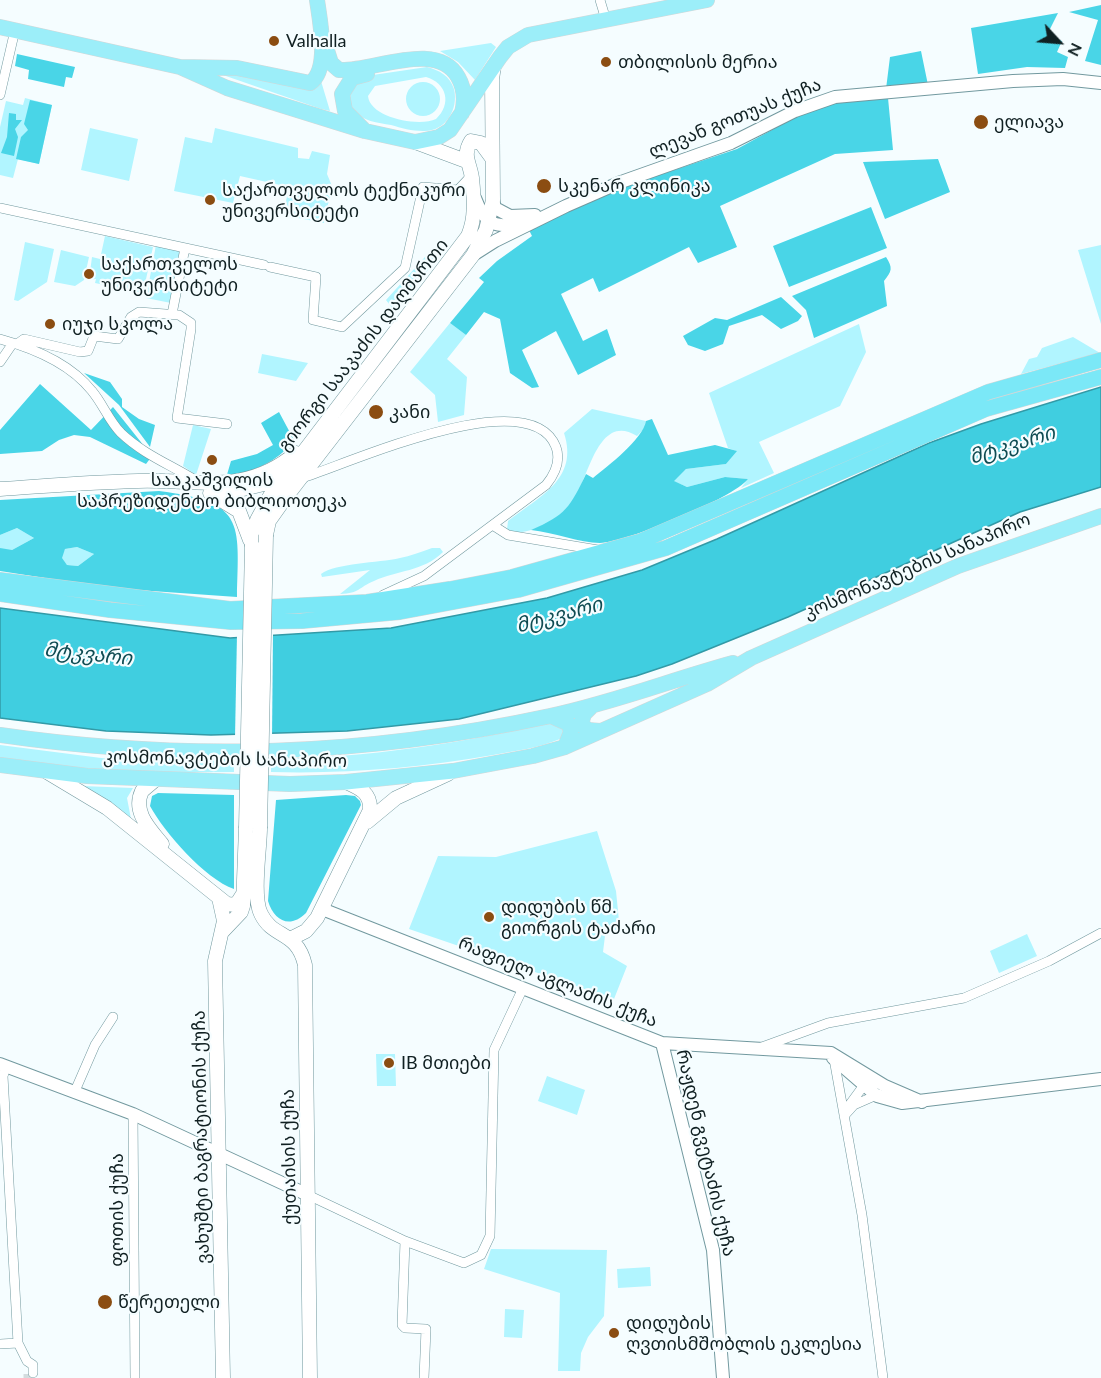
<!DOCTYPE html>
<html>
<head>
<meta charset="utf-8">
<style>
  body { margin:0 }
  #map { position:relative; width:1101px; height:1378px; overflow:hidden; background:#f5fdff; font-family:Lato,sans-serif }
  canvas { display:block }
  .north { position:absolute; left:1029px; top:12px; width:60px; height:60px; -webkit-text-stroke:4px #f5fdff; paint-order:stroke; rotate:116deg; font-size:16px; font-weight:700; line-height:24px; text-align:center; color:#102022 }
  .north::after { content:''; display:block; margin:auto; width:21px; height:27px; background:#102022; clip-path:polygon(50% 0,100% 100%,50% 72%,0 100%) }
</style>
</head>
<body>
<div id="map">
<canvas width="1101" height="1378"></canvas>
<div class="north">N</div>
</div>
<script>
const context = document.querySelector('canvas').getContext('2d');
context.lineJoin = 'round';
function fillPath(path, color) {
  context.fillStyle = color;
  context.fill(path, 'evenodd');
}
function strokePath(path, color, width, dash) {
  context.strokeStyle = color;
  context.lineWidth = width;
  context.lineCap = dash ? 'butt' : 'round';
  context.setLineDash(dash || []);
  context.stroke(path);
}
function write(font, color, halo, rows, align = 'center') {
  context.font = font + ' Lato,"Noto Sans Georgian",sans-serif';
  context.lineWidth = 4.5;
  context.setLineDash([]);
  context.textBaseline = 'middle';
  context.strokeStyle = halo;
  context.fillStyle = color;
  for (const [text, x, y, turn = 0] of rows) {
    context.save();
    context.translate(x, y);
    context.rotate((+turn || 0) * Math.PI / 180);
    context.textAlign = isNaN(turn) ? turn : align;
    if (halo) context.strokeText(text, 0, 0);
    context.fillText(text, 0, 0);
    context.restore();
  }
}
fillPath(new Path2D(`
  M491,43L496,47L475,80L458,62L440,51Z
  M427,67C439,70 450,76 454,89C459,110 445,132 423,131C412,131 401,128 391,125C378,123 362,121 353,110C348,103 349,95 351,88L366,76ZM426,77C447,83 452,104 436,119C419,127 370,118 368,96L375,86Z
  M223,75L321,81L330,111L321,109Z
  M406 99a17 17 0 1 1 34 0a17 17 0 1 1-34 0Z
  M25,98L52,105L39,164L18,159L13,178L0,175V127L6,101L23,105Z
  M90,128L138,139L129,181L81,170Z
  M215,128L298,148V158L309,159L312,151L330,155L327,174L332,186L324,223L283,215L289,187L240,176L233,203L174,191L185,137L212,143Z
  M105,236L153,247L143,293L95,283L96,279L89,280L92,257L100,259Z
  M25,242L54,249L47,282L18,301L14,300Z
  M156,245L182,250L171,303L146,298Z
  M1101,245V324L1078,250Z
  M434,247L442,252L395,312L386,300Z
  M61,250L89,257L84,280L75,286L54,282Z
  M450,323L466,335L447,359L467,377L464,415L438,422L435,395L410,372Z
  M859,324L866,352L840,406L759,442L774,473L741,488L748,479L725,477L687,487L673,481L686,469L726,464L736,451L728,448L709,393Z
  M1073,337L1100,353L1021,374L1029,359L1037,357L1042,348Z
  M262,354L308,363L296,381L258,373Z
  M592,409L646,421L645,428L637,436C597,411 588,482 572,503C562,516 550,523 534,529C526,532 515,534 507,530L508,521C540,496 579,479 564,433Z
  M193,425L211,429L196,475L183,466Z
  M17,528L34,538L12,550H3L0,548V535Z
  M77,547L94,554L78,566L67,565L61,558L65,549Z
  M432,548H440L443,552C423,572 397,570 374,581C357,588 361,593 340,594L370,570L322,577L321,574C336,563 378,563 400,558C410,556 421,552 432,548Z
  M554,722L566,728L560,739C539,748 515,751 493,755C419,768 346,774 271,772V759C367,758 461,743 554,722Z
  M0,745L109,759H234V772L107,773L0,760Z
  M82,786L133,788L127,798L131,819Z
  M597,831L616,891L620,931L606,928L603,952L627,966L614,999L409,929L438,856L496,857Z
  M1027,934L1037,956L999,973L990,951Z
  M376,1054H395L396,1086H377Z
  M547,1076L585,1090L577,1115L538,1101Z
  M491,1249L607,1250L604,1316L588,1337L581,1353L580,1371H558L560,1293L484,1269Z
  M650,1267L651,1286L618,1288L617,1269Z
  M505,1309L524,1310L522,1338L504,1337Z`), '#b1f5ff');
fillPath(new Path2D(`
  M1101,5V65L1085,61L1098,20L1069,12Z
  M1058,13L1047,35L1062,41L1057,52L1068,57L1065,68L1027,67L978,74L971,28Z
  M921,51L928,85L886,89L890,57Z
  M17,54L75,67L72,78L66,77L64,87L28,79L29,70L15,66Z
  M888,98L893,150L835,154L720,206L737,247L698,263L689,247L599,292L593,278L561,294L583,341L607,329L616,355L578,375L556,331L522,350L539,387L532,388L510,373L500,319L484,312L466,335L450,323L484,282L479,278L497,261L532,236L529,230L602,194L737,149L812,108L837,101Z
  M30,100L52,105L39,164L16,159L21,137L28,130L24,124Z
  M9,113L16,114V120H22L15,129L18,137L14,156L1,153L7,137Z
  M938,159L950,192L885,219L863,162Z
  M871,207L887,248L789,287L773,246Z
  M886,257C893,268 892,271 884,281L887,306L814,338L806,310L792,296Z
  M781,297L802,316L798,321L781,329L762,315L729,326L723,344L705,351L688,345L683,336L715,318L727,320Z
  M84,373L110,382L122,399V407L139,419L155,425L150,447L119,405Z
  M40,384L91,430L113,407L152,456L146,464L90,437L74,435L59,440L42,451L0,454V430Z
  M279,412L294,440C276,464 254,470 226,478L231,461L257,454L273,445L261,423Z
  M652,419L668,455L715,445L737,451L726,464L686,469L674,481L687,487L725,477L748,479C732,499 627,542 600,543C580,543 553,532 531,530C566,515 570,507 586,474L593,478C608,466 643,439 646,421Z
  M159,491C245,502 239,521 237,597L109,588L0,571V548L12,550L34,538L17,528L0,535V500ZM77,547L94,554L78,566L67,565L62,558L65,549Z
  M158,793L234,795V889C205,879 164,832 150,806L152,796Z
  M346,795L355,796L360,801L361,805L306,913C290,929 274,921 268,901L276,800Z`), '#49d5e7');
const water = new Path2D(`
  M1101,387V487L1020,512L788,617L672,664L636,676L459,719L347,731L211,735L106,731L0,718V608L230,638L391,628L500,607L547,598L642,570L717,539L929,443L981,424Z`);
fillPath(water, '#40cee0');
strokePath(water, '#329aa7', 1.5);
fillPath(new Path2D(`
  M273,633L272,738H235L237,634Z`), '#f5fdff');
strokePath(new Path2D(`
  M28,1374V1378`), '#d3dcde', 9, [9, 4.5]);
const minor = new Path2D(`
  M600,0L606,20
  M0,95L15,30
  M0,208L264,265
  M270,267L316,277L313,320L342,327L405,268L423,187L458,190L471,176
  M172,314L185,248
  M0,339C33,348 70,363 92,391C103,404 109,421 121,433C143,454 169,464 195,480
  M17,344L24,339L80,352L88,351L94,336L118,339L131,317L139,312L179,315L191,323V329L177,418L227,424
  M0,362L13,343
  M302,478C348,464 530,380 556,447C561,461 555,474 546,485L424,576L383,595
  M494,526L508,535L598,550
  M762,1047L828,1023L964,998L1049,961L1101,933
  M834,1059L862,1215L883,1378
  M6,1067L3,1076L18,1343L27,1361L33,1365V1373
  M75,1091L95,1045L113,1017
  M845,1111L867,1081
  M133,1114L135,1378
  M844,1116L854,1105L879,1094
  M308,1195L405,1241L464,1263L481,1255L490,1236L494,1050L523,988
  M405,1241L402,1325L405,1328L426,1329L424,1378
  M0,1344L18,1343`);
const tertiary = new Path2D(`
  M475,198C485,225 495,228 523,224
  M493,200L495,208L510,216L535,215
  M473,255L495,241L566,206L621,182L731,143L795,111L835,97L1013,81L1063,79L1101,83
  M322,909L662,1043L831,1053L885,1086L922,1102
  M662,1043L713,1250L723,1378
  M833,1058L877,1096L902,1103L1101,1079
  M0,1064L133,1114L308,1195`);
const secondary = new Path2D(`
  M415,142L466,161
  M0,489C46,486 92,482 138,481C198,479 245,496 296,453
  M210,493L231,492L284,479
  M213,495L239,511L250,540
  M266,535L269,521L286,497L473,255L486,230L493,200L492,79L494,66
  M252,545L257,520L270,496L468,236C476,218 474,198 472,178C470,163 462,155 471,141L481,143L492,158
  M47,772L107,808L227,904L236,905L243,894
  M155,780L142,791C132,812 150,829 162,844
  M367,822L396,798L448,774
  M260,828C260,849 252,896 261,914C273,939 297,930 305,965L310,1378
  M219,898L224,921L215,961L223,1378
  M222,932L241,912L243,906L246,828
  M292,938L306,931L317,918L370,810C371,793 360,788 346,782`);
const primary = new Path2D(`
  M0,27L180,67L237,68L310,83C330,70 320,21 317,0
  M325,44L331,63L339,70C373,72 437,39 458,77C465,89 465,101 462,113
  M180,67L227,88L365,131L415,142L439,137L450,130L500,57L508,47L528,35L707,0
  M363,129L345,111L342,94L352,78L367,74
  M592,706L584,714L581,724L588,730L600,731
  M551,716L569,724L571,732L565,747
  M0,735C187,762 365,756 550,716C612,703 671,680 733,663
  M0,765L87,776L290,784L346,782L453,771L533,756L565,747L707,684L751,658L958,566L1101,516`);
const trunk = new Path2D(`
  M0,580L230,609L367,602L450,589L512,577L641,541L988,392L1101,360
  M0,594L110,610L231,622L302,621L400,612L518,590L666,548L986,409L1101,377`);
strokePath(minor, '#72999f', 10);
strokePath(tertiary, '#72999f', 14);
strokePath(secondary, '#72999f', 15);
strokePath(primary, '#d4d7d7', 16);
strokePath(trunk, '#d4d7d7', 16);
strokePath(minor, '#fff', 9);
strokePath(tertiary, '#fff', 12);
strokePath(secondary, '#fff', 14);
strokePath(primary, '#9ceef9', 15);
strokePath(trunk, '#7be8f7', 15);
const secondaryBridge = new Path2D(`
  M246,828L252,545
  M260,828L266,535`);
strokePath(secondaryBridge, '#72999f', 15, []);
strokePath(secondaryBridge, '#fff', 14);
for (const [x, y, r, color] of [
  [274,41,6,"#8b4d12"],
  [606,62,6,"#8b4d12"],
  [981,122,8,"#8b4d12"],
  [544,186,8,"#8b4d12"],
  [210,200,6,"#8b4d12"],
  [89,274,6,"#8b4d12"],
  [50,324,6,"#8b4d12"],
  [376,412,8,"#8b4d12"],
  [212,460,6,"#8b4d12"],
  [489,917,6,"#8b4d12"],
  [389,1063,6,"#8b4d12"],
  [105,1302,8,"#8b4d12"],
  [614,1333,6,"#8b4d12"]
]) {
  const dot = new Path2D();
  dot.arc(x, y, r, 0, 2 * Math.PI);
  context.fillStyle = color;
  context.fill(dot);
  strokePath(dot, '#f5fdff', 2);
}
write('18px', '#102022', '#f5fdff', [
  ["Valhalla",286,41],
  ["თბილისის მერია",618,62],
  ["ელიავა",994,122],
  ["სკენარ კლინიკა",558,186],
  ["საქართველოს ტექნიკური",222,190],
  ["უნივერსიტეტი",222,211],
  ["საქართველოს",101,264],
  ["უნივერსიტეტი",101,285],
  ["იუჯი სკოლა",62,324],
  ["კანი",389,412],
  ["სააკაშვილის",212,480,"center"],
  ["საპრეზიდენტო ბიბლიოთეკა",212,501,"center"],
  ["დიდუბის წმ.",501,907],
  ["გიორგის ტაძარი",501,928],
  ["IB მთიები",401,1063],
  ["წერეთელი",118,1302],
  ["დიდუბის",626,1323],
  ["ღვთისმშობლის ეკლესია",626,1344]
], 'left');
write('18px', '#102022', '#f5fdff', [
  ["ლევან გოთუას ქუჩა",735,118,-22],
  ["გიორგი სააკაძის დაღმართი",363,345,-52],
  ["კოსმონავტების სანაპირო",917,566,-23],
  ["კოსმონავტების სანაპირო",225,759,1],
  ["რაფიელ აგლაძის ქუჩა",558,982,22],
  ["ვახუშტი ბაგრატიონის ქუჩა",201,1137,-91],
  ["რაჟდენ გვეტაძის ქუჩა",706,1153,77],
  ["ქუთაისის ქუჩა",289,1157,-91],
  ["ფოთის ქუჩა",117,1210,-90]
]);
write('italic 20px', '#0f4c53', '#f5fdff', [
  ["მტკვარი",1012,445,-17],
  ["მტკვარი",559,615,-15],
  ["მტკვარი",88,654,6]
]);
</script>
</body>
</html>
